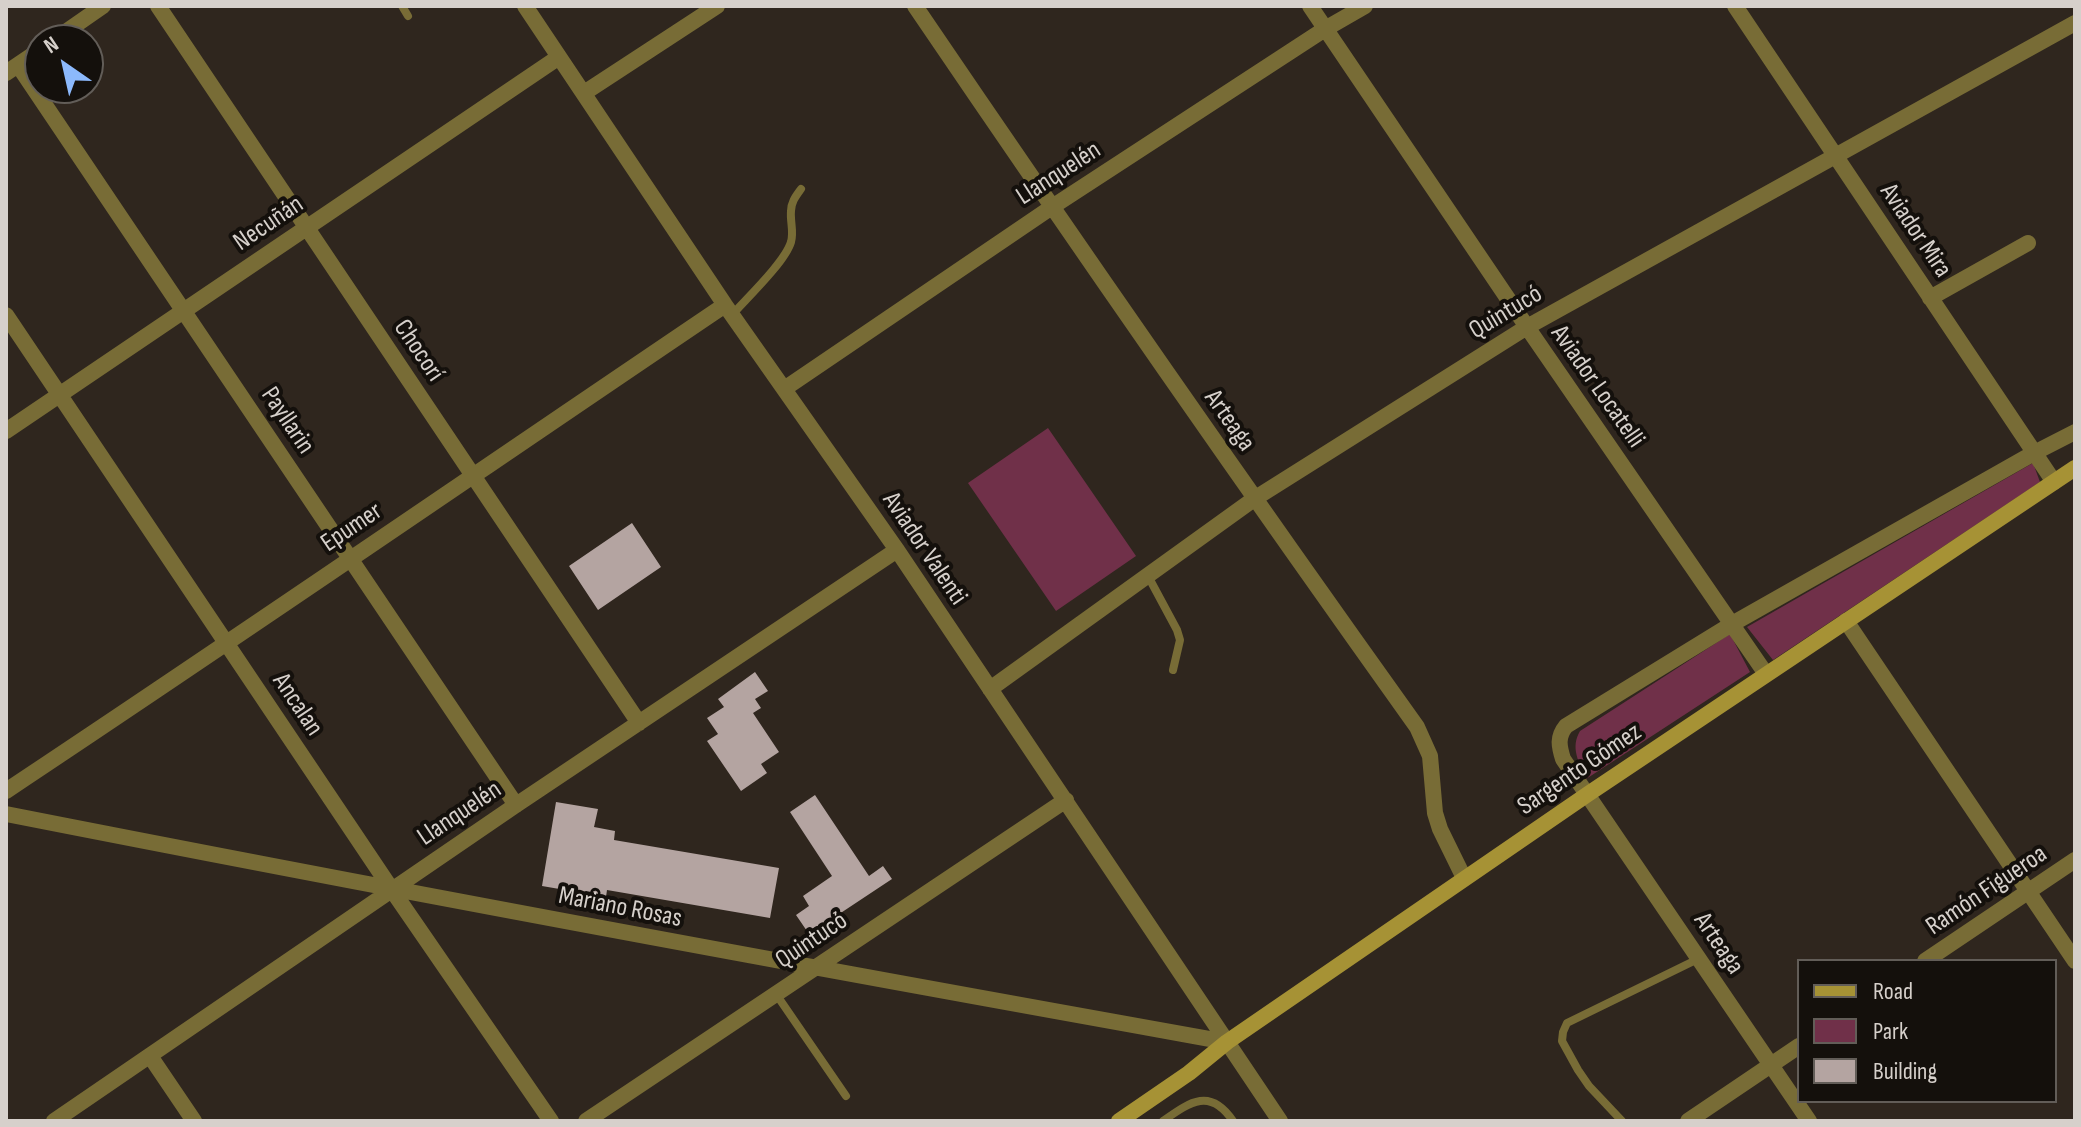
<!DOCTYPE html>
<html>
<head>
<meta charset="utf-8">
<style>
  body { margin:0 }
  #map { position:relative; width:2081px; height:1127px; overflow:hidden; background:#2f261e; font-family:"Sofia Sans Condensed",sans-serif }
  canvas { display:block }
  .frame { position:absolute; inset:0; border:8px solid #d6d0cb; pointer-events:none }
  .legend { position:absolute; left:1797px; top:959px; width:260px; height:144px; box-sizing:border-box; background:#14100c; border:2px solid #625d58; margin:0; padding:10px 14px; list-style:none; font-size:24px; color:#d6d0cb }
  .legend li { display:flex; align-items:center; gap:16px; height:40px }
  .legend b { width:40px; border:2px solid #625d58 }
  .north { position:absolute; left:24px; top:24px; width:80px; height:80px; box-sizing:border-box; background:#14100c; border:2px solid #625d58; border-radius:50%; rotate:326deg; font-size:22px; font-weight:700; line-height:32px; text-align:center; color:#d6d0cb }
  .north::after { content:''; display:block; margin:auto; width:28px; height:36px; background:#8cb9fc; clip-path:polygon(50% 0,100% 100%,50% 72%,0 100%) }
</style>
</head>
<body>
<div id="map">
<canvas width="2081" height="1127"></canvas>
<div class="frame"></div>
<ul class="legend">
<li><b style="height:10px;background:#a69235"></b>Road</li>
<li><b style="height:22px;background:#703049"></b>Park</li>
<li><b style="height:22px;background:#b4a4a1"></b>Building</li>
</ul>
<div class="north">N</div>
</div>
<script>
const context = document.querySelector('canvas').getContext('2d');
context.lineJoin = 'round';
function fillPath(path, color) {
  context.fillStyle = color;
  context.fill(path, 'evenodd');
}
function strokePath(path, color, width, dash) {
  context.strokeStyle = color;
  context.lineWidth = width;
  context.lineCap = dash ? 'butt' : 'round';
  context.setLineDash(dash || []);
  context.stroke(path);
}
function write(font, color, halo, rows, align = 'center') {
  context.font = font + ' "Sofia Sans Condensed",sans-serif';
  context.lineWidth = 8;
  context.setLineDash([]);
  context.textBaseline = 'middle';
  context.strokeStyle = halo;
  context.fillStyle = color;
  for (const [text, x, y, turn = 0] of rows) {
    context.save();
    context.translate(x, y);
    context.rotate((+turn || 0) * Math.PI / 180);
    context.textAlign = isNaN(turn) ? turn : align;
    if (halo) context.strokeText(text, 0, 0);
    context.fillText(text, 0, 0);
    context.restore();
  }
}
fillPath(new Path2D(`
  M1048,428L1136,556L1056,611L968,483Z
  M2033,463L2040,482L1773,660L1747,627Z
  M1730,634L1750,672L1586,779C1579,762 1570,748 1580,731Z`), '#703049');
fillPath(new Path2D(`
  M632,523L661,567L598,610L569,566Z
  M755,672L768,691L755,699L761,708L753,713L779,752L761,764L767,773L741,791L707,741L718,734L707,718L724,707L718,699Z
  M815,795L869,876L883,866L892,879L809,934L796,915L809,906L803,896L832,876L790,812Z
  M556,802L598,809L594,827L615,831L614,840L779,868L770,918L607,890L606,897L542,886Z`), '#b4a4a1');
strokePath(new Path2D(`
  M402,6L408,16
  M732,315C747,298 785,262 791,242C794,231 790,222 791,211C791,202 796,196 801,189
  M1148,576L1177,630L1180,640L1173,670
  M776,994L846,1096
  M1163,1121C1190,1102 1210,1087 1233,1121
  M1622,1121L1589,1086L1578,1070L1562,1041L1563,1032L1567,1023L1698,959`), '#786c36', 8);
strokePath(new Path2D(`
  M158,6L639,723
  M525,6L725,305L897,550L1280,1121
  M915,6C1080,249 1247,489 1417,727L1430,756L1435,813L1440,829L1464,878
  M1310,6L1527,327L1766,674
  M1735,6L2054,482
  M54,40L103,6
  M18,65L516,805
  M6,73L40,50
  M584,93L717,6
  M1930,298L2028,243
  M6,315L392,890L551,1121
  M784,389L1052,207L1325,29L1365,6
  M6,431L559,57
  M1846,621L2075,961
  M990,689L1254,499L1527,327L2075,23
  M6,791C247,631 485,467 725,305
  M6,814C412,894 819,969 1227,1042
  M1925,961L2075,860
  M150,1056L194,1121
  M54,1121L516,805L897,550
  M586,1121L1066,800
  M1688,1121L1799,1046
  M1809,1121L1563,759C1559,746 1557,737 1566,726L1732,624L2034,453L2075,432`), '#786c36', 16);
strokePath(new Path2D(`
  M1119,1121L1189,1073L1227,1042L1588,794L2075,468`), '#a69235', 16);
write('26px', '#d6d0cb', '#14100c', [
  ["Llanquelén",1059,174,-33],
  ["Necuñán",269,224,-34],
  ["Aviador Mira",1915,231,56],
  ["Quintucó",1506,313,-31],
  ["Chocorí",418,351,56],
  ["Aviador Locatelli",1597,387,55],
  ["Payllarin",287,421,56],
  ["Arteaga",1229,421,55],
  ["Epumer",352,528,-34],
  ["Aviador Valenti",924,549,56],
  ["Ancalan",297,705,56],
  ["Sargento Gómez",1580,770,-34],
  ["Llanquelén",460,814,-34],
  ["Ramón Figueroa",1987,891,-34],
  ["Mariano Rosas",620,908,11],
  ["Quintucó",812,941,-34],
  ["Arteaga",1718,944,56]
]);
</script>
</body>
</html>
